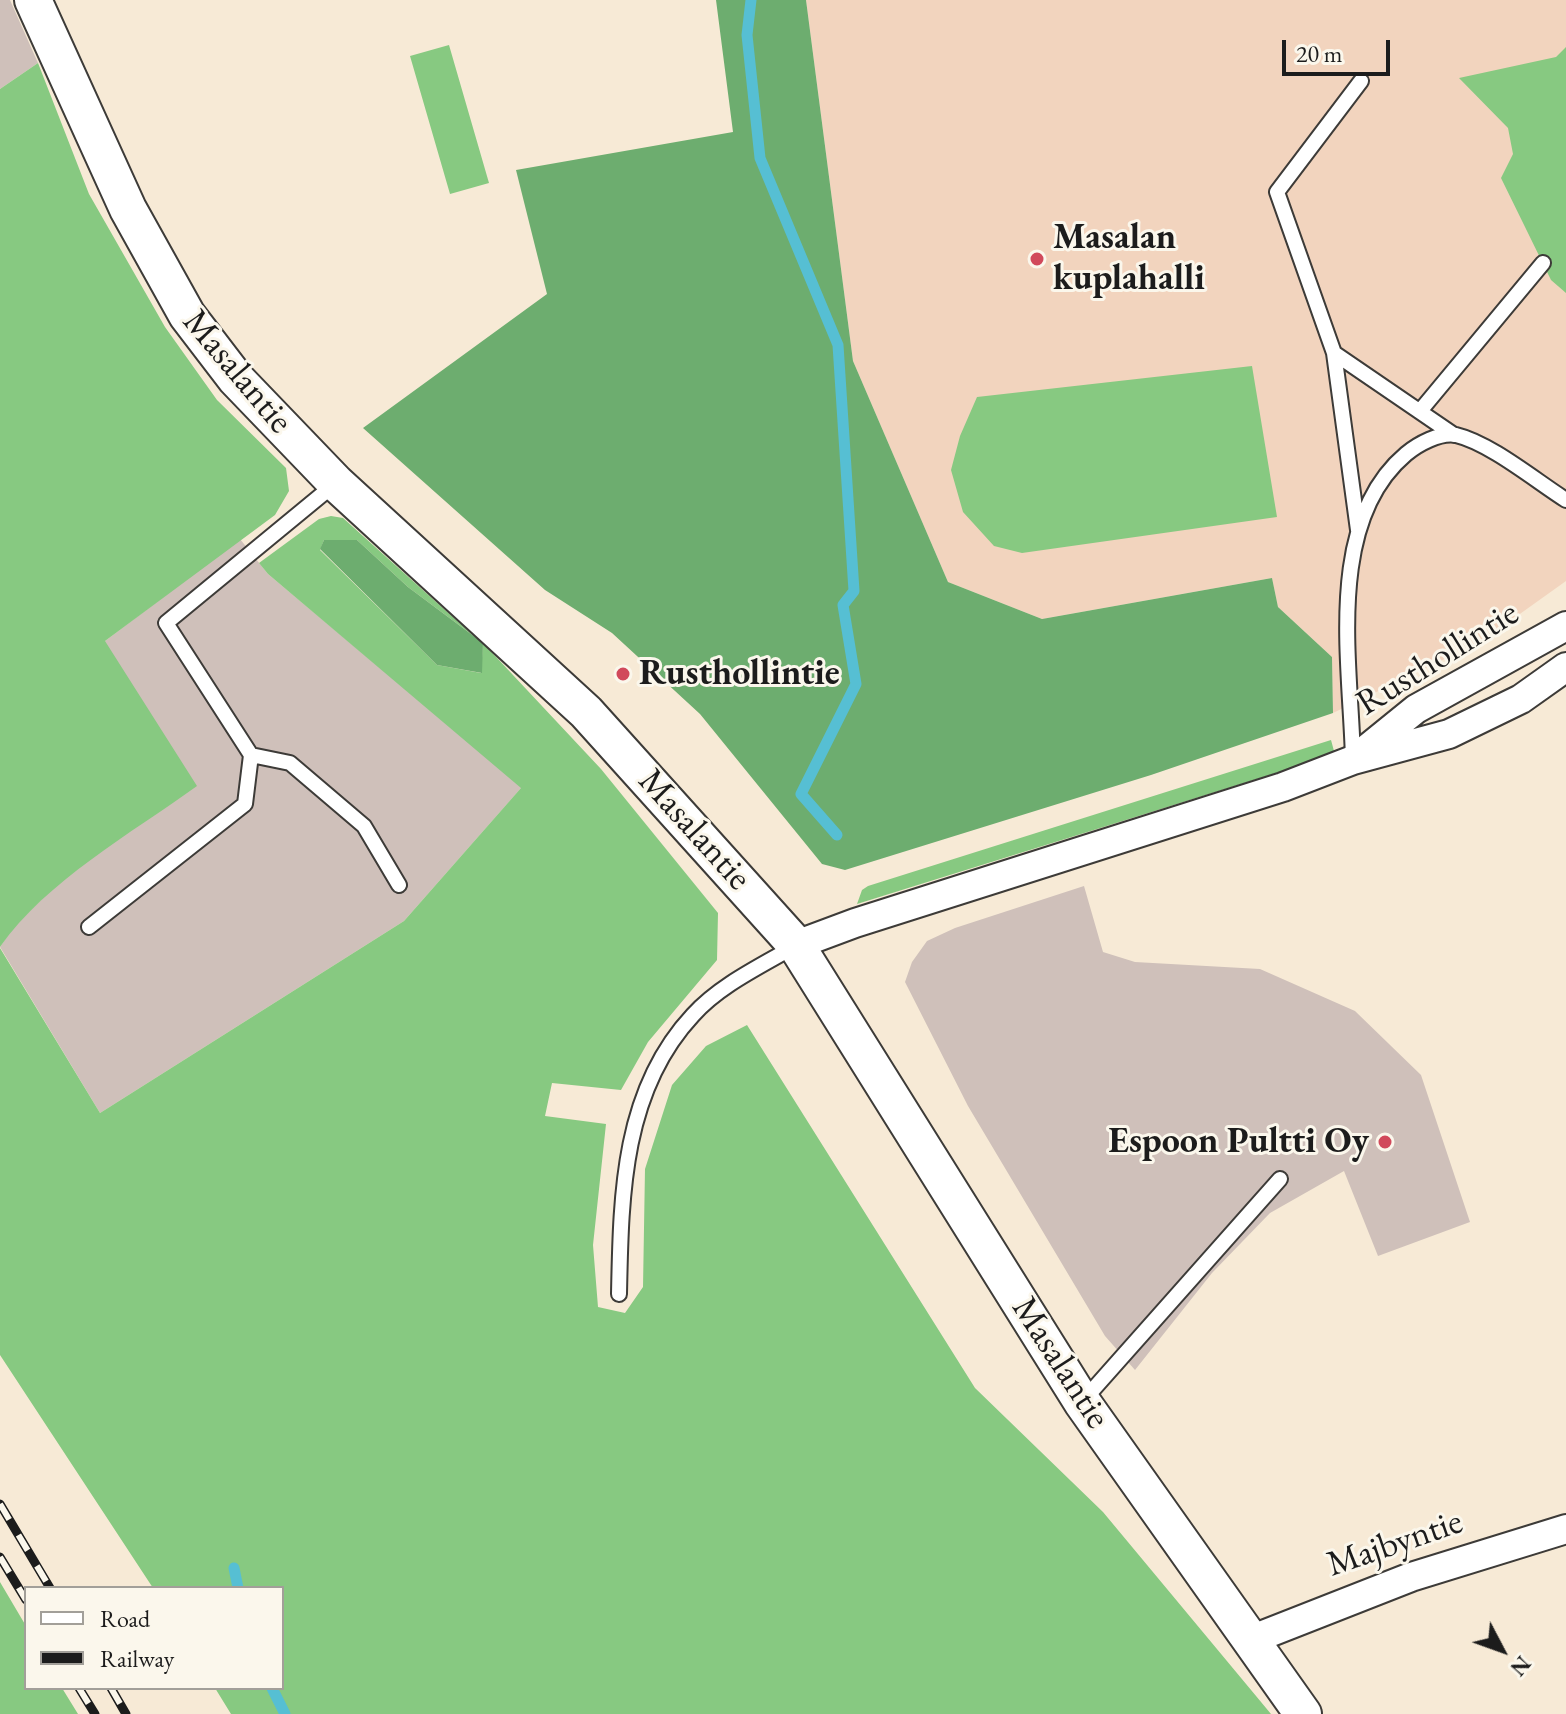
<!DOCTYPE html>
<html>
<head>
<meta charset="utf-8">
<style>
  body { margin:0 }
  #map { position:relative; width:1566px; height:1714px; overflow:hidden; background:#f7ead6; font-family:"EB Garamond",serif }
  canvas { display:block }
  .legend { position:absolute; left:24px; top:1586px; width:260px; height:104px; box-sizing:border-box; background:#fbf7ec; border:2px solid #a29f99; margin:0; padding:10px 14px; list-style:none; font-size:24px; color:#1c1c1c }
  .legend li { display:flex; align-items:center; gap:16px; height:40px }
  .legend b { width:40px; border:2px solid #a29f99 }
  .north { position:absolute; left:1462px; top:1610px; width:80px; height:80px; -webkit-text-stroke:6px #fbf7ec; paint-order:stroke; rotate:131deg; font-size:22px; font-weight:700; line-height:32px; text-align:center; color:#1c1c1c }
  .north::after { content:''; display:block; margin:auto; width:28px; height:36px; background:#1c1c1c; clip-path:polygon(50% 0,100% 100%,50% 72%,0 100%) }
  .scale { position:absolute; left:1282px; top:40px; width:108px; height:36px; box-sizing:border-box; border:4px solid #1c1c1c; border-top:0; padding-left:10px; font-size:24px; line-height:28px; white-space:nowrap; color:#1c1c1c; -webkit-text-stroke:6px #fbf7ec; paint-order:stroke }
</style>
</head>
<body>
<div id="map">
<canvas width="1566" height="1714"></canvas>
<ul class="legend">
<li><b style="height:10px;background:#fff"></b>Road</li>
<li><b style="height:10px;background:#1c1c1c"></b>Railway</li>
</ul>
<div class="north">N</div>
<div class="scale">20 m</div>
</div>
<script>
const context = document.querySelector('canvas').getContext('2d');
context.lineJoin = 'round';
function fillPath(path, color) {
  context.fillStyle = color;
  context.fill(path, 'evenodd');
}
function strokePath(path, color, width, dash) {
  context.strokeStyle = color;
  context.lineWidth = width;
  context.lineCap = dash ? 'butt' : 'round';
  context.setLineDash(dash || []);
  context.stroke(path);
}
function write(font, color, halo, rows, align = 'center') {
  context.font = font + ' "EB Garamond",serif';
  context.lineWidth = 6;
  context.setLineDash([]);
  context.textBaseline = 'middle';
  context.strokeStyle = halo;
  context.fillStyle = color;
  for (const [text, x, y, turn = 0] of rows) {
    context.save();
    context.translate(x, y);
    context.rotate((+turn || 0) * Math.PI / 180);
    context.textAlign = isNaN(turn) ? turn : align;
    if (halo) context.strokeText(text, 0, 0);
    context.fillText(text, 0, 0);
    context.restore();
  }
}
fillPath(new Path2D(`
  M806,0H1566V581L1482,641L1333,713L1332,657L1278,607L1272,578L1042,619L948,582L853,361Z`), '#f2d4be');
fillPath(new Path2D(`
  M0,0H10L38,63L0,89Z
  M240,539L268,574L522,787L404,921L100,1113L0,947L15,925L46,895L105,641Z
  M1084,886L1103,952L1135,962L1260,969L1355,1011L1421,1075L1470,1222L1378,1256L1344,1171L1270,1213L1212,1273L1135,1370L1105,1336L968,1106L905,982L912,962L927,941L955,928Z`), '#cfc0ba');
fillPath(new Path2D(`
  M449,45L489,183L450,194L410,56Z
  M1566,47V293L1551,280L1501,178L1513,154L1508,128L1459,78L1556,57Z
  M38,63L89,194L165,327L217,400L286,468L289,491L275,515L105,641L197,786C132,833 46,881 0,947V89Z
  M1252,366L1277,517L1022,553L994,546L963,512L951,470L960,436L977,397Z
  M331,516L343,518L475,637L408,587L357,540H324L320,550L437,665L481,673L483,643L601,769L718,913L717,960L648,1042L621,1090L552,1083L545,1116L606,1124L593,1245L598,1307L625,1313L643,1287L645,1169L672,1085L706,1046L747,1025L975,1388L1103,1512L1271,1714H231L215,1688H282V1588H153L0,1355V948L100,1113L404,921L521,788L268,574L259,563L319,519Z
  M1331,740L1334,751L1321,759L857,904L862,890L868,886Z
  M0,1582L26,1626V1688H62L78,1714H0Z`), '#87c981');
fillPath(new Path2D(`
  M716,0H806L853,361L948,582L1042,619L1272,578L1278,607L1332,657L1333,713L1151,775L845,870L822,864L700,714L612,633L545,590L363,428L547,294L516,170L733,132Z
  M324,540H357L408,587L483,643L482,673L437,665L320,549Z`), '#6dad6f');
strokePath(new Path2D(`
  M751,0L747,35L760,158L838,345L854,591L843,605L856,684L801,794L837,835
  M234,1568L238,1588
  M272,1688L285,1714`), '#56bfd3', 11);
const service = new Path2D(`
  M1334,353L1454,435
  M1420,411L1543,263
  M1358,530L1334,353L1277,192L1361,81
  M251,755L290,763L364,826L399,885
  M1353,760C1351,665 1324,523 1406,454C1418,444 1440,432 1456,435C1490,443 1536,481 1566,500
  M89,927L245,804L251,755L166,623L336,483
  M619,1294C621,1196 622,1091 693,1015C720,985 761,966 795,946
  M1082,1402L1280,1179`);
const minor = new Path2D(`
  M1363,752L1416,709L1566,626
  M796,945L855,923L1283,787L1353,760L1449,734L1521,699L1566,667
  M1253,1639L1411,1577L1566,1529`);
const tertiary = new Path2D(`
  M33,0L128,209L187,315L236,379L336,483L586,712L796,945L1082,1402L1303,1714`);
strokePath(service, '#3d3b38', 18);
strokePath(minor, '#3d3b38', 32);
strokePath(tertiary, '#3d3b38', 40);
strokePath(service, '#fff', 14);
strokePath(minor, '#fff', 28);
strokePath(tertiary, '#fff', 36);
const rail = new Path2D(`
  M0,1504L50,1588
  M0,1557L26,1600
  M79,1688L95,1714
  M111,1688L126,1714`);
strokePath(rail, '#1c1c1c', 9);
strokePath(rail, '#fbf7ec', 6, [18]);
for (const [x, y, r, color] of [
  [1037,259,8,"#d1495b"],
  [623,674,8,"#d1495b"],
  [1385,1142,8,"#d1495b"]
]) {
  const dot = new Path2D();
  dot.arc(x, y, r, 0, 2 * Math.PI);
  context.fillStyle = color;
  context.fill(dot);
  strokePath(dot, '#fbf7ec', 3);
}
write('bold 36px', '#1c1c1c', '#fbf7ec', [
  ["Masalan",1053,238],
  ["kuplahalli",1053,279],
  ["Rusthollintie",639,674],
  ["Espoon Pultti Oy",1369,1142,"right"]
], 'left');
write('36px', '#1c1c1c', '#fbf7ec', [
  ["Masalantie",237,372,50],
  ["Rusthollintie",1438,659,-32],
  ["Masalantie",694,830,48],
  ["Masalantie",1060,1363,57],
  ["Majbyntie",1395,1544,-19]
]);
</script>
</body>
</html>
